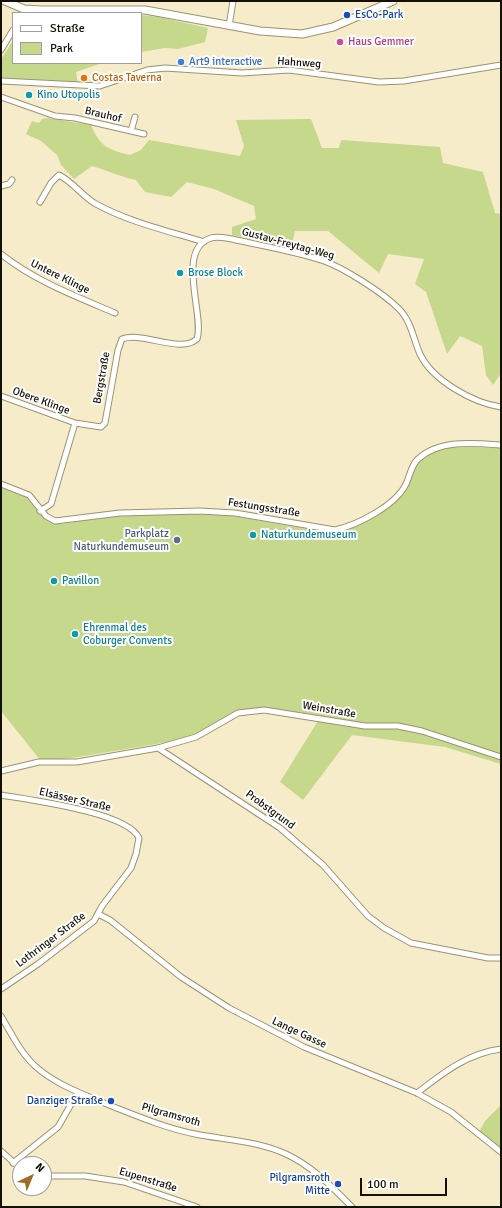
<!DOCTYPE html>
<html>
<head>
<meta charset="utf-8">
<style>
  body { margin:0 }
  #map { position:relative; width:502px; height:1208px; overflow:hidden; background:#f6ecc9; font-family:Signika,sans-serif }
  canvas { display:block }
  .frame { position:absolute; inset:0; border:2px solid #141005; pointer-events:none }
  .legend { position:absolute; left:12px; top:12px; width:130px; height:52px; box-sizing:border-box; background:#fff; border:1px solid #a19f9b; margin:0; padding:5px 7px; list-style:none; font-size:12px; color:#141005 }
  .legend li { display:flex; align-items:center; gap:8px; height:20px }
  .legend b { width:20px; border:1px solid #a19f9b }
  .north { position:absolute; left:12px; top:1156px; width:40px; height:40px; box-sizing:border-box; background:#fff; border:1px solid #a19f9b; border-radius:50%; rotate:44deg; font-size:11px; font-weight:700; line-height:16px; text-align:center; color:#141005 }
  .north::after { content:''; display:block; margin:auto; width:14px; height:18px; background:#a26a27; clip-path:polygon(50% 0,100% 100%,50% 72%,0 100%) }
  .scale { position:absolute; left:360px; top:1178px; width:87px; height:18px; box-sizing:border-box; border:2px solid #141005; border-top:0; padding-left:5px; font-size:12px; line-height:14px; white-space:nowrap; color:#141005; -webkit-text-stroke:3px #fff; paint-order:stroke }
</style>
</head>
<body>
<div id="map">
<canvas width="502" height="1208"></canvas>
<div class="frame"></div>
<ul class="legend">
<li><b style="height:5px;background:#fff"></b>Straße</li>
<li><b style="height:11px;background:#c5d88c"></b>Park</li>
</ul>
<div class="north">N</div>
<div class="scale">100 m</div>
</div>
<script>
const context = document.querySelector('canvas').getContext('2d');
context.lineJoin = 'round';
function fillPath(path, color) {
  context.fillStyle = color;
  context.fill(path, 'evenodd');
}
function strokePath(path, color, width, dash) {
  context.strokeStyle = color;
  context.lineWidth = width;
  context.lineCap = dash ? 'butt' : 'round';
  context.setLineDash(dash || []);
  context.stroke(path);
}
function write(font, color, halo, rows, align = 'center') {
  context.font = font + ' Signika,sans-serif';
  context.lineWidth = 4;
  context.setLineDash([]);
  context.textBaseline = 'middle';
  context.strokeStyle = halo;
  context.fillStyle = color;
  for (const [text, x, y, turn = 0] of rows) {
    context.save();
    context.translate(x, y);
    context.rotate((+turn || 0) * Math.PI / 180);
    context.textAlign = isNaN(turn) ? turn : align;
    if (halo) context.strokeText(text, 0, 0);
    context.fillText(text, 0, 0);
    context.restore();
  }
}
fillPath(new Path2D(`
  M141,15L159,17L208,28L205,42L178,49L165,48L141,52Z
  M13,41V63H102L76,72L78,84L1,78V59Z
  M47,118L91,125C100,147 109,150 130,155L141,150L149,140L240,156L244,146L236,120L311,119L322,148H339L341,140L440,147L443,163L483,172L495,213L501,214V373L493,385L486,375L482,346L460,336L447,354L426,292L415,284L424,259L388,254L379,273L328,231H295L291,248L232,235V227L256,219L254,206L214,189L187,182L171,197L145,192L136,180C120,177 107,170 92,166L74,179L61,165L57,155L41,141L26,134L32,121L39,123L42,119Z
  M465,445L501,447V764L445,747L352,735L303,800L280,782L321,716L285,711L249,709L231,713L203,731L169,742L72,758L41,761L1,711V487L25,496L42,516L59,524L120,515L175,512L222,514L324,532L342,533L364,522L402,495L409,485L416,464L422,458L440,449Z
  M501,1105V1149L479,1132L485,1121Z`), '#c5d88c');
const street = new Path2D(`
  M229,26L233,1
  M1,50L13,30
  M1,81L100,86L147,70L165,68L242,73L289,70L379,82L404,81L501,65
  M1,97L55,116L75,118L144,134
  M131,131L135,117
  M1,186L9,184L12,180
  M40,202L51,183L59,175C73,182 82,196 96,204C129,222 168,231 204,242
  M1,254C35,281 75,296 115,313
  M1,396L75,423L101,427L105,423L118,350L122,339C141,331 181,354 197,339C205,316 175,249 211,238C218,236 225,238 232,239C262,246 294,251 324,261C344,268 383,293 398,308C411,320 413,338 420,354C432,380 473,403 501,407
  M1,484L29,495L46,516L55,521L120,513L200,511L235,513L335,530C358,525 396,505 406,484C410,476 411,465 418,459C439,439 475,443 501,445
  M40,511L51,504L75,423
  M158,748L280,828L323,865L368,916L384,928L411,943L488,958H501
  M1,771L39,762H77L158,748L196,737L238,713L264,710L365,726H398L422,731L501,757
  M1,795C29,800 127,812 139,838L136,854L131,868L102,906L94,921L38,964L1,989
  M98,914L110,920L181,977L229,1008L304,1047L417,1093L451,1112L501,1152
  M1,1016C11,1033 20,1052 35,1066C56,1085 83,1094 109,1105C137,1116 165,1128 195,1134C226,1140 257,1141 286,1154C312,1166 332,1187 352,1207
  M417,1093C443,1073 468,1053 501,1049
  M1,1151L20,1168
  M13,1163L58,1127L78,1092
  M44,1176H85L124,1182L197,1207`);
const secondary = new Path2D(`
  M5,1L24,9L42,10H145L260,31L302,34L333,27L393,1`);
strokePath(street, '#9c9271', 7);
strokePath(secondary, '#9c9271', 9);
strokePath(street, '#fff', 5);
strokePath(secondary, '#fff', 7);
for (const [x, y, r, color] of [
  [347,15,4,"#1a4fb4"],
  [340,42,4,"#d1479c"],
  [181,62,4,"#3f7fe0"],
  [84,78,4,"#e8710a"],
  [29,95,4,"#0f9aa8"],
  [180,273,4,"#0f9aa8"],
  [253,535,4,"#0f9aa8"],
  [177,540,4,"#5c6f8a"],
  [54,581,4,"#0f9aa8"],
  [75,634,4,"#0f9aa8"],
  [111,1101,4,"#1a4fb4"],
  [338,1184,4,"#1a4fb4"]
]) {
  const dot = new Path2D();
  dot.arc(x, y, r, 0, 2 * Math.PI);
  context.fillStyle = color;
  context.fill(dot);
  strokePath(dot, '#fff', 1.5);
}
write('11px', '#164399', '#fff', [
  ["EsCo-Park",355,15,"left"],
  ["Danziger Straße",103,1101],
  ["Pilgramsroth",330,1178],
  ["Mitte",330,1191]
], 'right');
write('11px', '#b23c85', '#fff', [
  ["Haus Gemmer",348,42]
], 'left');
write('11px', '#366cbe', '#fff', [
  ["Art9 interactive",189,62]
], 'left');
write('11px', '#141005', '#fff', [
  ["Hahnweg",299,63,4],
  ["Brauhof",103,115,13],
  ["Gustav-Freytag-Weg",288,244,15],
  ["Untere Klinge",60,277,26],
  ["Bergstraße",102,378,-80],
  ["Obere Klinge",41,401,20],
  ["Festungsstraße",264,508,9],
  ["Weinstraße",329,710,10],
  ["Elsässer Straße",75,800,13],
  ["Probstgrund",270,810,36],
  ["Lothringer Straße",51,940,-37],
  ["Lange Gasse",299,1033,25],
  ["Pilgramsroth",171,1115,16],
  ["Eupenstraße",148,1180,17]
]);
write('11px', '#c56008', '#fff', [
  ["Costas Taverna",92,78]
], 'left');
write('11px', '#0d838f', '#fff', [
  ["Kino Utopolis",37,95],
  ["Brose Block",188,273],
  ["Naturkundemuseum",261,535],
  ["Pavillon",62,581],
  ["Ehrenmal des",83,628],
  ["Coburger Convents",83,641]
], 'left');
write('11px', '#4e5e75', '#fff', [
  ["Parkplatz",169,534],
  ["Naturkundemuseum",169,547]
], 'right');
</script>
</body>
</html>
